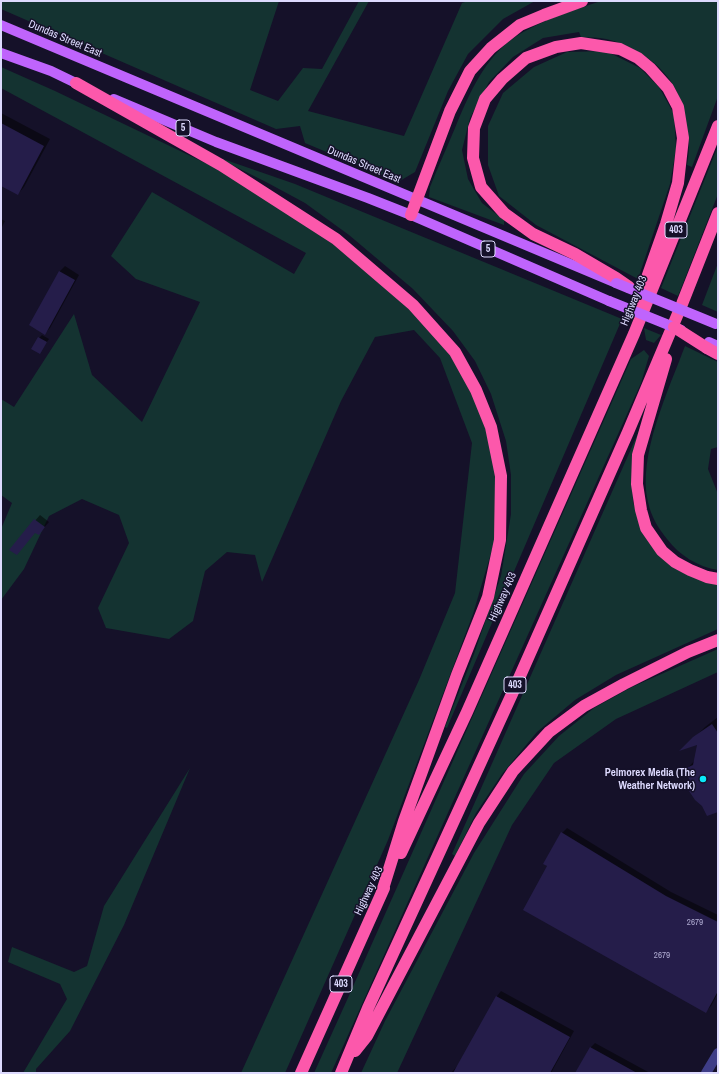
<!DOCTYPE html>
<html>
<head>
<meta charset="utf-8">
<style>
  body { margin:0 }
  #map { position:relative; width:719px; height:1074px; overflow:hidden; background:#151129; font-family:"Archivo Narrow",sans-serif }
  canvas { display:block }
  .frame { position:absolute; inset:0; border:2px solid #dddafe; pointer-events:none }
</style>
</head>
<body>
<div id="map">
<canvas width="719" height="1074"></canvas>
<div class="frame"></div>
</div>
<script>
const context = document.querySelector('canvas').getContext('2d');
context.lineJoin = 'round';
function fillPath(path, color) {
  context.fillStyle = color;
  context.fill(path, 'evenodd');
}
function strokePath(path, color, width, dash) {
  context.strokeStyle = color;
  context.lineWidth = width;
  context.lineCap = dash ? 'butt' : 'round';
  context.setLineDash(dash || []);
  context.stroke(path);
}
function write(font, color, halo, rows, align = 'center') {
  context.font = font + ' "Archivo Narrow",sans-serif';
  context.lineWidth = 3;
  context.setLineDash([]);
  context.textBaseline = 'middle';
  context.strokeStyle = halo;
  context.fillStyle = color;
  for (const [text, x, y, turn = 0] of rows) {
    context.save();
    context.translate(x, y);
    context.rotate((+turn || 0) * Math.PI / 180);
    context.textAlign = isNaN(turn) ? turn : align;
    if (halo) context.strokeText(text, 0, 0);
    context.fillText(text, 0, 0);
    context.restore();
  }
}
fillPath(new Path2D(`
  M1,1H279L250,90L278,101L303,68L322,69L359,1H369L308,111L404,136L462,3L468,1H535L503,19L468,54L448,91L415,172L398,182L305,143L300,126L276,129L1,9Z
  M601,1H718V96L692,167L687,165C691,145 688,133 683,113C680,106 679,97 676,90C663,64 633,45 606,39C598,37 589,38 581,37L579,32L543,38L513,57L489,82L470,118L462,150L468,179L482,203L504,220V225L429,197L430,187C438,167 447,147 455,128C468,97 481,65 507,43C534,22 569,12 601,1Z
  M606,51L640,68L659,87L674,114L676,149L670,184L638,279L536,225L499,196L488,165V126L503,93L534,67L567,52Z
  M1,67L55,91L247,183L296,212L430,325L480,399L500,486L494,543L473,614L388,840L285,1073H241L419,680L455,593L472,443L440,358L414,330L375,337L341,401L262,582L255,555L227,552L205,571L193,621L169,639L106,628L98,608L129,543L119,515L82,499L49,516L24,569L1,600V529L12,503L1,495V399L14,407L74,314L92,375L142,422L200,302L136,279L111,256L152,192L294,274L306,253L1,88Z
  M718,146V194L678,296L661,288Z
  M223,159L295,184L622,319L447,728L445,727L474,654L501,576L511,514V475L506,441L491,394L475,361L453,331L413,289L349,235L305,203L266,182L222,160Z
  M718,263V312L702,305Z
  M644,328L661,335L654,343L646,340Z
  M685,346L718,362V447L711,449L708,469L718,494V570C698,567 679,555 667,539C658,528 651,516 648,502C637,456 669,389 685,346Z
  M644,350L649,356L641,383L358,1013L331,1073H314L347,1000L631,359Z
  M642,424L632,472L633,502L643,531L660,555L718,584V629L616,675L575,700L537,732L502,774L476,813L455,856L452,854Z
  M718,649V672L616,719L554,763L512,825L397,1073H361L385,1021L474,853L524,774L559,736L594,708L632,687Z
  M190,768L124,925L70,1031L36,1069V1073H23L67,999L60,984L8,962L12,947L74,972L87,966L104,906Z`), '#143331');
fillPath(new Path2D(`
  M1,113L50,139L24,187L18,194L1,185Z
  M1,219L5,221L1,229Z
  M65,266L79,275L50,328L45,333L30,325L60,271Z
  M42,335L49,339L39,353V338Z
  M40,515L49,522L43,529L36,532L11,549Z
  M718,717V812L703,805L690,791L694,787L686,770L695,760L698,743L683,749L705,727Z
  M567,828L671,892L718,915V993L711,1006L706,1011L545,864L562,833Z
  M501,991L574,1031L551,1073H451L459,1064L497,996Z
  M595,1043L650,1073H577L590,1048Z`), '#0007');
fillPath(new Path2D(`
  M1,123L44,146L18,195L1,186Z
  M59,271L75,280L45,335L29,325Z
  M38,337L47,342L40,354L31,349Z
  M34,519L45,527L39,535L35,533L17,555L9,550Z
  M712,724L718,733V812L707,816L702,806L695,800L689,791L694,789L684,769L693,765L697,745L679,751L693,737Z
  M561,832L666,896L718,922V991L706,1013L523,910L547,866L543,864Z
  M496,996L570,1037L550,1073H453Z
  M590,1047L637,1073H575Z`), '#251d4a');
strokePath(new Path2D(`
  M706,1073L718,1053`), '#3e3d87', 10);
strokePath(new Path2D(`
  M1,25L616,283
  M1,53L51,71L82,86
  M114,99L216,142L368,198L411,215L609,301
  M709,342L718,346`), '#bf64fc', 10);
strokePath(new Path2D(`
  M76,83L221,165L336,239L413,305L455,352L476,390L491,427L501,476L500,540L488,597L457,675L404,821L381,895
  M411,215L450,111L470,71L491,48L520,25L544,15L582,1
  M629,287L616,278L575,254L533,234L504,213L481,187L473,158L474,128L485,99L502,79L526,58L556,47L581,43L620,49L638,58L650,68L668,88L678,107L683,138L678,183L666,224L643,289L640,304
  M707,348L718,354
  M666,359L638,455L637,484L641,510L646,528L662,551L675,562L690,570L707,577L718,579
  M401,853L467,712L634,334L718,126
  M355,1051L367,1036L479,823L513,771L549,732L584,706L624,684L688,652L718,640
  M301,1073L384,888
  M341,1073L368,1008L512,694L628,432L682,304L718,213`), '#fc58ab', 12);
strokePath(new Path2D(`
  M616,283L716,324
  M609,301L681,330`), '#bf64fc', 10);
strokePath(new Path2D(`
  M674,327L707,348`), '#fc58ab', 12);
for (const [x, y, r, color] of [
  [703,779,4,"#0ae9fa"]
]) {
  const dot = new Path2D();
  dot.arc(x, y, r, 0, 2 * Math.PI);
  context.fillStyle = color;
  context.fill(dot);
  strokePath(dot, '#151129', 1.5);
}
write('9px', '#afabd1', null, [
  ["2679",695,923],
  ["2679",662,956]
]);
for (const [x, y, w] of [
  [183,128,14],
  [676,230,22],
  [488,249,14],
  [515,685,22],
  [341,984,22]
]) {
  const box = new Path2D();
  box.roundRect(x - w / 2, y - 8, w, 16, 3);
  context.fillStyle = '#151129';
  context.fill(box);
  strokePath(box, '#dddafe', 1);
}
write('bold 10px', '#dddafe', null, [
  ["5",183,128],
  ["403",676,230],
  ["5",488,249],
  ["403",515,685],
  ["403",341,984]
]);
write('11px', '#dddafe', '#151129', [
  ["Dundas Street East",65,39,23],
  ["Dundas Street East",364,165,23],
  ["Highway 403",634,301,-68],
  ["Highway 403",503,597,-66],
  ["Highway 403",369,891,-65]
]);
write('bold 11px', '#dddafe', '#151129', [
  ["Pelmorex Media (The",695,773],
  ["Weather Network)",695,786]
], 'right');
</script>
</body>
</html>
